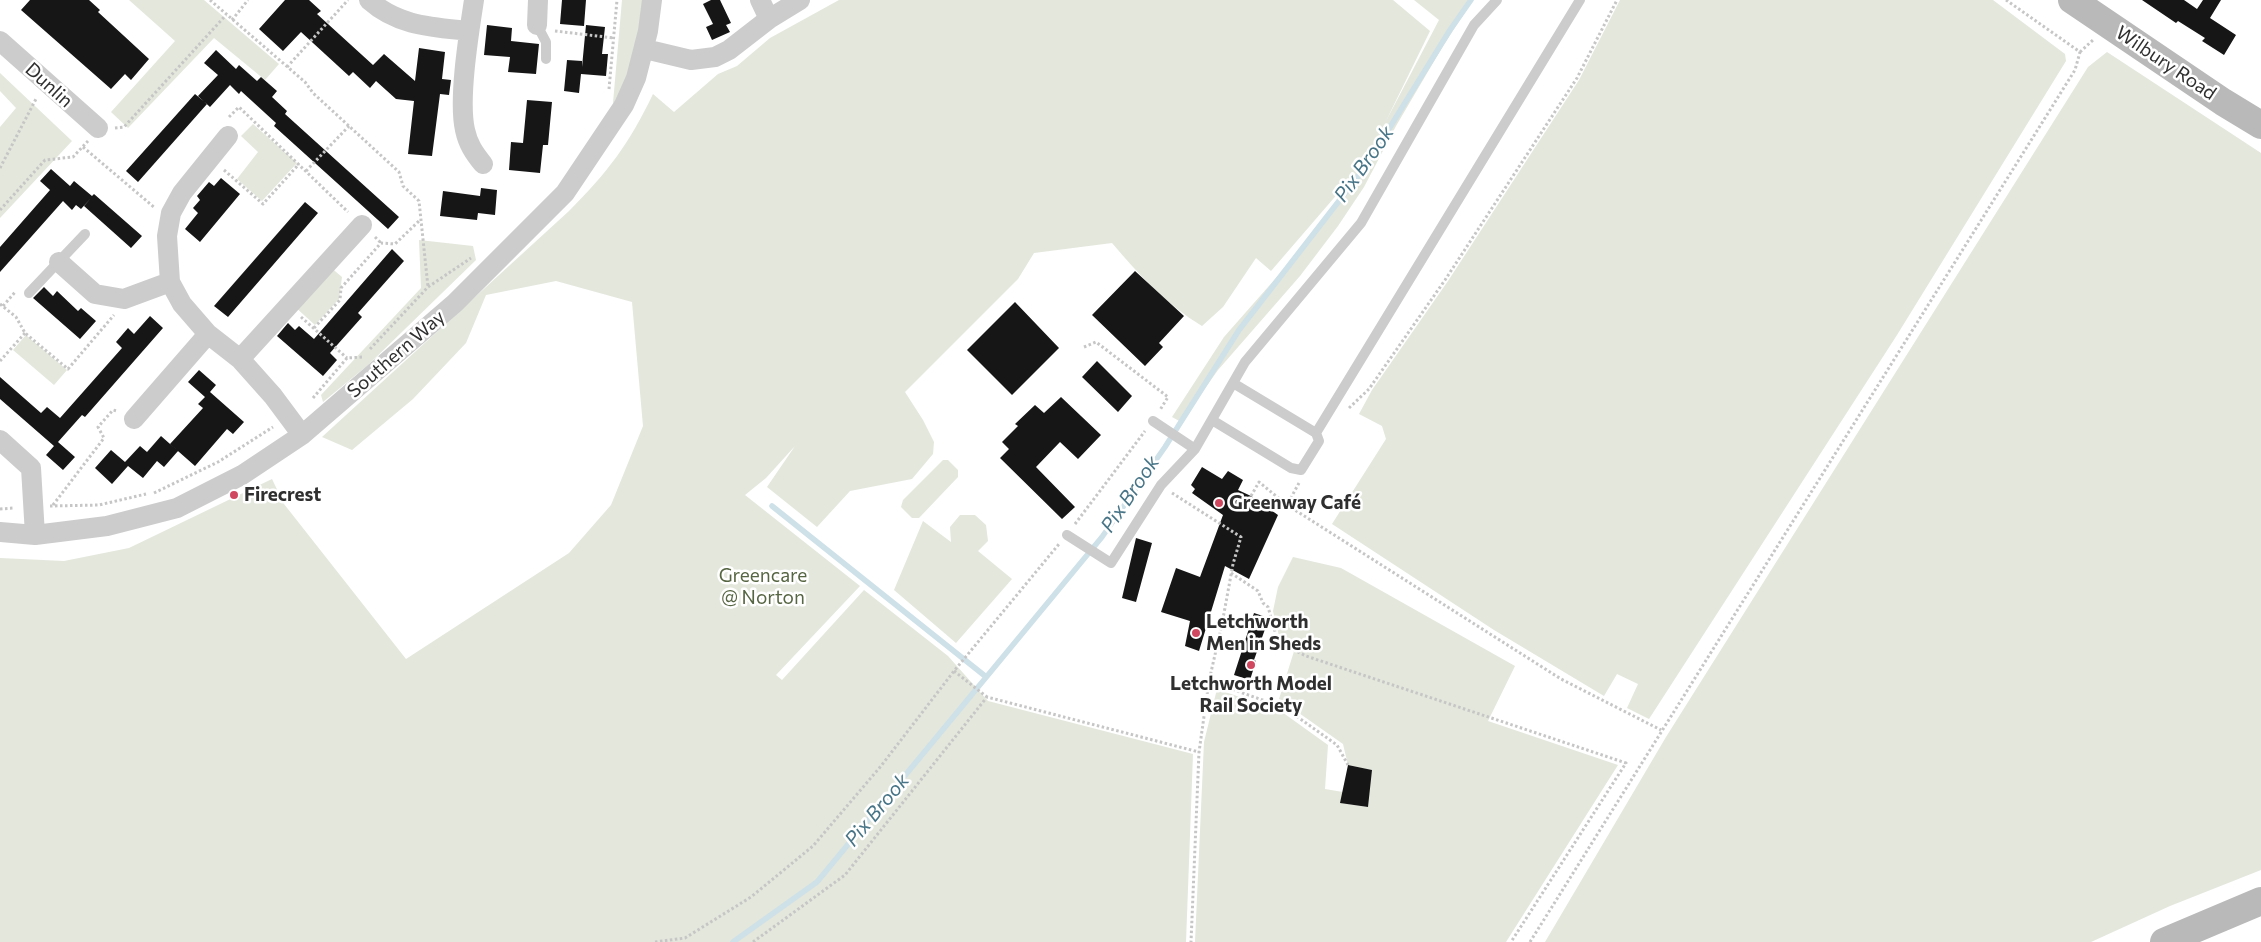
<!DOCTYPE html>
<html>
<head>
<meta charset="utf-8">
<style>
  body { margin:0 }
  canvas { display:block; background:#fff }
</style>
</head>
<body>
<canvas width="2261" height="942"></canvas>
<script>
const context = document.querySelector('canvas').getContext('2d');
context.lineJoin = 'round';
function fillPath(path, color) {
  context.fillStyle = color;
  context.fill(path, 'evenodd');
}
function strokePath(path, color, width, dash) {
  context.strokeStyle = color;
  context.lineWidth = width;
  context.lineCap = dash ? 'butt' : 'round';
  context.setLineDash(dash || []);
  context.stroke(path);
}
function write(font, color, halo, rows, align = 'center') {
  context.font = font + ' Commissioner,sans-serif';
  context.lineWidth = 5;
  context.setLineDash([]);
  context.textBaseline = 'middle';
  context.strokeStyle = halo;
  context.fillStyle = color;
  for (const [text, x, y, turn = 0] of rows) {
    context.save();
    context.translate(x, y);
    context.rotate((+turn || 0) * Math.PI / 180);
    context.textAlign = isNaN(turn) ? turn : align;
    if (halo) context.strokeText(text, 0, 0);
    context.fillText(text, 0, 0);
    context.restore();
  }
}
fillPath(new Path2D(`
  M129,0H204L279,64L265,80L214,38L128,128L111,112L175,41Z
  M622,0H645V28L619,101L613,103Z
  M839,0H1393L1430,31L1386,121L1439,20L1414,0H1473L1443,46L1396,126L1364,187L1338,226L1300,276L1218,370L1181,422L1172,417L1224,337L1290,262L1339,198L1352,177L1271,271L1256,258L1223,307L1202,326C1167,305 1138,274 1112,243L1034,253L1018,279L905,392L923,420L934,442L933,454L912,479L850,491L817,527L767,487L795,446L766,478L745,495L860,586L776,675L782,680L864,590L948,656L988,701L1193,754L1186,942H0V558L64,561L129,548L272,479L284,504L406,659L569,553L611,505L643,426L632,302L556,281L486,295L466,343L413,399L352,450L322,437L569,211C608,172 629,144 653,94L674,112L718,74L737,66L770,38Z
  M1620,0H1993L2065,54L2066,61L1897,335L1649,719L1627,708L1638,684L1617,674L1604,696L1494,630L1332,524L1386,439L1382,426L1359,414L1372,390L1448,281L1579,80Z
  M2107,52L2261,153V870L2170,906L2091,942H1545L1666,737L2088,67Z
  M0,73L72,141L0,218V127L16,108L0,91Z
  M253,124L297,163L262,201L237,179L258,152L241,136Z
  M419,240L473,246L476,260L368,365L323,402L321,395L421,288Z
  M329,266L342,277L339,299L315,325L294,306Z
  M26,335L67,370L54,385L13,350Z
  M943,460H948L958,470V477L919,518H912L901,507L903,500Z
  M960,515H975L986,525L988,541L978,551L1012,579L956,643L894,590L923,521L951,542L950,527Z
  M1293,557L1341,568L1515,666L1488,721L1618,765L1506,942H1195L1204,742L1217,689L1282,712L1328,745L1325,789L1343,792L1341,803L1368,807L1371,770L1348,765L1343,744L1279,699L1296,645L1280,640L1273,611L1278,587Z`), '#e3e7dc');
strokePath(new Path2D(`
  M772,506L985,676
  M733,942L817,882L1102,537L1165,447L1239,330L1366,166L1450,30L1471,0`), '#cee0e8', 5.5);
fillPath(new Path2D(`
  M30,0H89L100,10L98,12L149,59L131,80L125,74L111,89L21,10Z
  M285,0H309L321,11L317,14L373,65L384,54L415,81L419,48L445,52L442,79L451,80L449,95L440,94L432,156L408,154L414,101L396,99L376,81L370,88L353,72L349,76L301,32L283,51L259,29Z
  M562,0H586L584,26L560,24Z
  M711,0H720L731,23L726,25L730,32L712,40L706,27L713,24L703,4Z
  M2142,0H2184L2197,9L2203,0H2221L2210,18L2236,35L2224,55L2202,41L2205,38L2178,21L2176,23Z
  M487,25L512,28L511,41L539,44L536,74L508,72L510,57L484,55Z
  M586,25L605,27L602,54H608L606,76L581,74L579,93L564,91L567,60L582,61V67Z
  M216,50L236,69L239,65L257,81L261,77L277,91L272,97L287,111L285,114L399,217L388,229L274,126L276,123L241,91L239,94L230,85L210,107L198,96L218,75L204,63Z
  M195,94L207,104L138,182L126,171Z
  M527,100L552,102L548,145H543L540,173L509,170L511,142L523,143Z
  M51,169L70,186L74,181L92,196L94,194L142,236L131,248L84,206L91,198L81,209L76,205L72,210L63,201L0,272V247L50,190L40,181Z
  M221,178L240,194L200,242L185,229L198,213L193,208L200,200L197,196L209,182L214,186Z
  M481,188L497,190L495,215L478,213L477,220L440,216L443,191L480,196Z
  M305,202L318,213L228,317L214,306Z
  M392,249L404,261L358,313L362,317L330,353L337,360L323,376L277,336L288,323L295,330L299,326L314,339Z
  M1135,271L1184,316L1159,343L1163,347L1145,366L1092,315Z
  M44,287L53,296L57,291L78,311L81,308L96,321L80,339L33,298Z
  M1015,302L1059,348L1012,395L967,350Z
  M150,316L163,328L85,417L82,415L58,442L75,457L63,470L46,455L54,446L0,399V377L41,413L47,407L60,418L122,348L116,342L128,328L134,334Z
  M1097,361L1132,396L1118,412L1082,377Z
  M199,370L216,385L210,392L244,422L233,434L227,429L195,466L170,444L203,408L198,404L205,397L188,382Z
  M1061,397L1101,435L1078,459L1060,442L1036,467L1075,507L1062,519L1000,458L1009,449L1002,442L1018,426L1015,424L1035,405L1044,413Z
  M161,436L178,451L164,467L157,461L143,478L128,466L112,484L95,468L111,450L125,462L140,446L147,452Z
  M1202,467L1222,479L1228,471L1243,480L1238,490L1251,496L1278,515L1249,579L1225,566L1199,651L1185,646L1190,621L1161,612L1176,568L1200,577L1223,515L1192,493L1195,489L1191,485Z
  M1136,538L1152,543L1136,602L1122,598Z
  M1254,613L1269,618L1254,660L1256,661L1250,680L1234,675Z
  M1348,765L1372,770L1368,807L1340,803Z`), '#161616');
strokePath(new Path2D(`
  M210,0L305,82L313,93L399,172L403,186L419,201L428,287
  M232,20L248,0
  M555,31L614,38
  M2080,52L2093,40
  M287,67L348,0
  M609,89L617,0
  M229,117L239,107L348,212
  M115,128L124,127L226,15
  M83,147L155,208
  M0,168L37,97
  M224,170L263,204L299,164
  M306,171L349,126
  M0,210L45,160L73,157L88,141
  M375,237L381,243
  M0,304L16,317L25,333L68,369L114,315
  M3,306L16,291
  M301,317L347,358
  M314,328L340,300L341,288L381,243L395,244L419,221
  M1084,347L1096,342L1168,397L1160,410
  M370,349L428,287L471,258
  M0,361L25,333
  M313,398L347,358L363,357
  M1349,408L1369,389L1445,280L1577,78L1617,0
  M154,493L218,462L273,427
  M1172,493L1241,537L1233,564L1222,624L1209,681L1199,752L1191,942
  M1251,496L1259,482L1287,505L1299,483
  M53,505L104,438L98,427L113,410L117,411
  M1287,505L1561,679L1661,730
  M50,506L99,505L146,494
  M0,509L14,508
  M1075,524L1145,431
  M1231,573L1258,591L1263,603L1268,607L1278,642L1306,656L1626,763L1511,942
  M954,671L987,697
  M1209,681L1285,708L1337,745L1348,765
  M655,942L685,938L751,897L813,846L881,766L954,671L1059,544
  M753,942L845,875L987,697L1199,752
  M1530,942L2075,70L2080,52L2006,0`), '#c6c6c6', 3, [2.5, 2.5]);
strokePath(new Path2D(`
  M537,25L546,42V59
  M29,293L85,234
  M1212,420L1291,468L1301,470L1319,441L1316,433L1233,383
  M1153,421L1195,449
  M1316,433L1580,0
  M1067,535L1111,563L1161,485L1195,449L1245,362L1361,223L1474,25L1497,0`), '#ccc', 10);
strokePath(new Path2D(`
  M369,0C398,26 432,27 469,31
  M474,0C469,33 458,99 465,130C468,144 474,153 483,164
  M760,0L769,19
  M537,25L538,0
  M0,41L98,128
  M645,49L691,60L715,57L729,50L769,19L800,0
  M228,136L182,193L171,213L167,236L170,282L182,304L208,334L240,359L273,396L302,435
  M59,262L95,294L124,299L170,282
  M240,359L362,225
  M134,419L208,334
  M0,440L31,468L35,535
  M0,532L35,535L107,526L177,508L242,475L302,435L455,303L565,193L624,105L636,78L648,31L652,0`), '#ccc', 20);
strokePath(new Path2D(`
  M2072,0L2223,102L2261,125
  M2164,942L2261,901`), '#b9b9b9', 28);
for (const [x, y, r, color] of [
  [234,495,5,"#cf4860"],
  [1219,503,5,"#cf4860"],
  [1196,633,5,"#cf4860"],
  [1251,665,5,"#cf4860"]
]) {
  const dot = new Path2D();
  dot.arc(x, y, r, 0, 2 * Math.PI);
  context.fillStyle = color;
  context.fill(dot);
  strokePath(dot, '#fff', 2);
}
write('19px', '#2f2f2f', '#fff', [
  ["Wilbury Road",2166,63,34],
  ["Dunlin",49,85,42],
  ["Southern Way",396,354,-41]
]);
write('bold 19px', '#2f2f2f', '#fff', [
  ["Firecrest",244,495],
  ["Greenway Café",1229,503],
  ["Letchworth",1206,622],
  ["Men in Sheds",1206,644],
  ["Letchworth Model",1251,684,"center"],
  ["Rail Society",1251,706,"center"]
], 'left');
write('19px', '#566542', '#fff', [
  ["Greencare",763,576],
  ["@ Norton",763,598]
]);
write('italic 20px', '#477587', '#fff', [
  ["Pix Brook",1364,164,-55],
  ["Pix Brook",1130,494,-56],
  ["Pix Brook",877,810,-50]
]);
</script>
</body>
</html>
